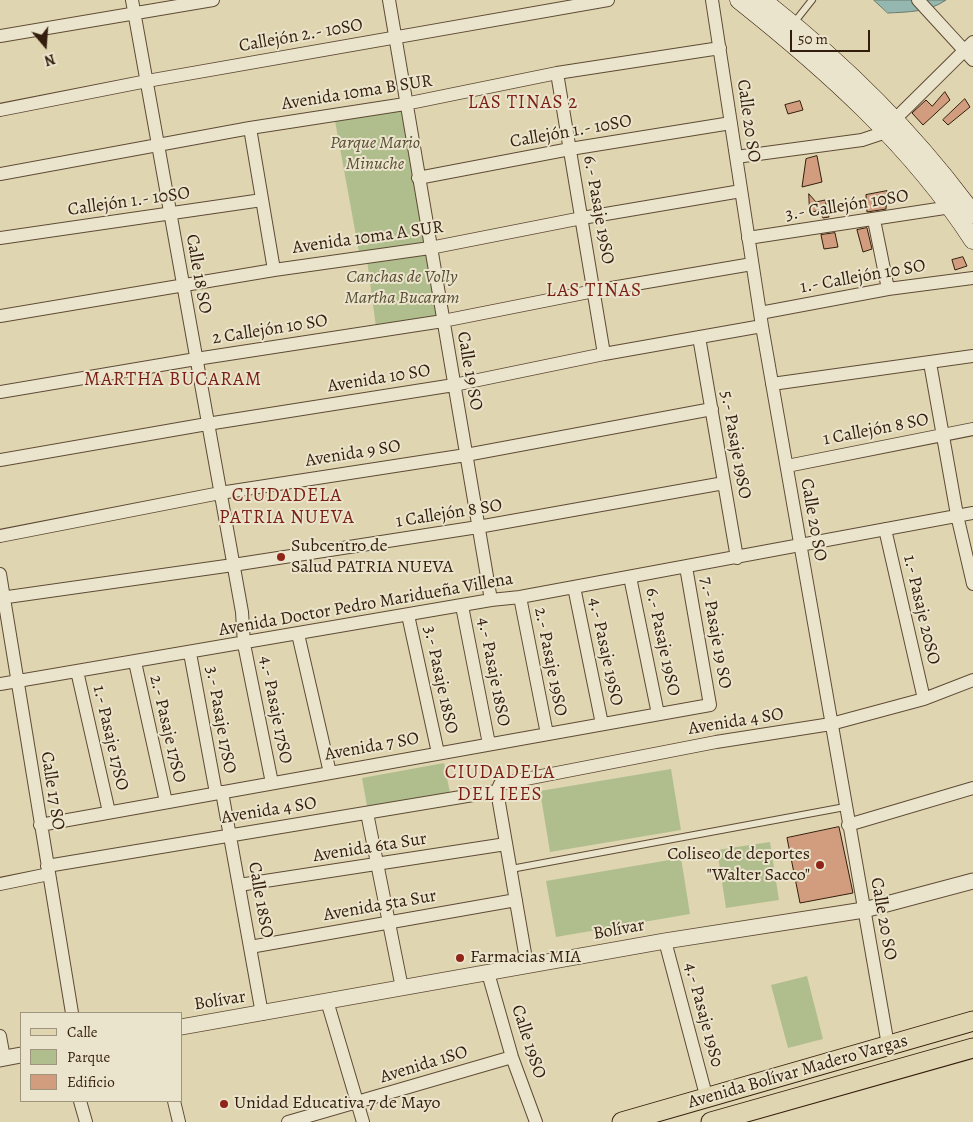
<!DOCTYPE html>
<html>
<head>
<meta charset="utf-8">
<style>
  body { margin:0 }
  #map { position:relative; width:973px; height:1122px; overflow:hidden; background:#e0d5b1; font-family:Alegreya,serif }
  canvas { display:block }
  .legend { position:absolute; left:20px; top:1012px; width:162px; height:90px; box-sizing:border-box; background:#ebe4cc; border:1px solid #a1947f; margin:0; padding:6px 9px; list-style:none; font-size:15px; color:#331d0c }
  .legend li { display:flex; align-items:center; gap:10px; height:25px }
  .legend b { width:25px; border:1px solid #a1947f }
  .north { position:absolute; left:20px; top:20px; width:50px; height:50px; -webkit-text-stroke:4px #ebe4cc; paint-order:stroke; rotate:162deg; font-size:14px; font-weight:700; line-height:20px; text-align:center; color:#331d0c }
  .north::after { content:''; display:block; margin:auto; width:18px; height:22px; background:#331d0c; clip-path:polygon(50% 0,100% 100%,50% 72%,0 100%) }
  .scale { position:absolute; left:790px; top:30px; width:80px; height:22px; box-sizing:border-box; border:2px solid #331d0c; border-top:0; padding-left:6px; font-size:15px; line-height:18px; white-space:nowrap; color:#331d0c; -webkit-text-stroke:4px #ebe4cc; paint-order:stroke }
</style>
</head>
<body>
<div id="map">
<canvas width="973" height="1122"></canvas>
<ul class="legend">
<li><b style="height:6px;background:#e0d5b1"></b>Calle</li>
<li><b style="height:14px;background:#b0be8d"></b>Parque</li>
<li><b style="height:14px;background:#d29d7f"></b>Edificio</li>
</ul>
<div class="north">N</div>
<div class="scale">50 m</div>
</div>
<script>
const context = document.querySelector('canvas').getContext('2d');
context.lineJoin = 'round';
function fillPath(path, color) {
  context.fillStyle = color;
  context.fill(path, 'evenodd');
}
function strokePath(path, color, width, dash) {
  context.strokeStyle = color;
  context.lineWidth = width;
  context.lineCap = dash ? 'butt' : 'round';
  context.setLineDash(dash || []);
  context.stroke(path);
}
function write(font, color, halo, rows, align = 'center') {
  context.font = font + ' Alegreya,serif';
  context.lineWidth = 4;
  context.setLineDash([]);
  context.textBaseline = 'middle';
  context.strokeStyle = halo;
  context.fillStyle = color;
  for (const [text, x, y, turn = 0] of rows) {
    context.save();
    context.translate(x, y);
    context.rotate((+turn || 0) * Math.PI / 180);
    context.textAlign = isNaN(turn) ? turn : align;
    if (halo) context.strokeText(text, 0, 0);
    context.fillText(text, 0, 0);
    context.restore();
  }
}
fillPath(new Path2D(`
  M401,109L425,244L359,252L335,121Z
  M426,252L438,316L376,327L367,260Z
  M444,763L450,793L367,806L362,778Z
  M671,769L681,830L550,852L540,791Z
  M770,842L779,900L726,908L717,850Z
  M681,858L690,914L556,937L546,881Z
  M807,976L823,1039L788,1048L771,985Z`), '#b0be8d');
const water = new Path2D(`
  M874,0H946C929,12 908,12 888,13Z`);
fillPath(water, '#94b8af');
strokePath(water, '#6d7a6e', 1);
const building = new Path2D(`
  M945,92L950,100L923,125L912,113L926,100L932,106Z
  M965,99L970,107L948,125L943,120Z
  M800,101L803,110L788,114L785,105Z
  M817,156L822,182L802,187L806,159Z
  M887,191L886,209L867,212L866,195Z
  M809,194L816,202L825,200L829,217L823,218L819,210L810,213Z
  M867,228L872,249L863,252L857,230Z
  M835,233L838,247L824,249L821,235Z
  M963,257L967,266L955,270L952,260Z
  M839,827L853,893L800,903L787,838Z`);
fillPath(building, '#d29d7f');
strokePath(building, '#331d0c', 1);
const service = new Path2D(`
  M793,24L812,0
  M511,869L845,807`);
const minor = new Path2D(`
  M132,0L242,612L244,644L272,783
  M389,0L491,600
  M712,0L762,326L888,1045
  M918,0L973,60
  M0,36L213,0
  M557,73L604,354
  M0,110L147,81L608,0
  M250,128L274,270
  M736,157L862,140L880,134L973,42
  M0,174L250,128L405,104L557,73L720,48
  M418,178L570,149L731,123
  M874,220L888,289
  M0,238L262,200
  M748,238L951,207
  M760,313L888,289L973,278
  M0,316L274,270L430,248L582,218L741,191
  M699,337L737,558
  M930,363L957,515L973,584
  M772,384L973,356
  M0,392L196,359L443,321L594,291L752,264
  M0,460L207,424L454,385L604,354L762,326
  M787,466L973,429
  M885,529L924,699
  M0,536L220,493L466,455L712,409
  M0,574L72,1013
  M630,577L658,714
  M574,587L602,724
  M520,597L547,734
  M0,598L233,565L478,527L724,483
  M462,606L489,744
  M408,615L438,753
  M298,634L330,773
  M190,653L216,793
  M135,662L166,802
  M77,671L109,812
  M0,684L491,600L520,597L973,513
  M222,792L262,1014
  M367,813L402,988
  M40,825L710,705L686,567
  M848,825L973,788
  M47,866L497,791
  M0,884L49,874
  M239,885L506,844
  M665,941L707,1099
  M250,947L516,900
  M527,965L497,791L500,784L716,742L831,724L924,699L973,680
  M488,973L512,1057L536,1122
  M327,1001L363,1122
  M0,1036L4,1058
  M80,1101L86,1122
  M174,1101L179,1122
  M288,1122L512,1057`);
const tertiary = new Path2D(`
  M181,1027L665,941L864,910L973,881
  M0,1059L21,1055`);
const secondary = new Path2D(`
  M739,0C827,70 911,145 973,240
  M762,0C842,62 913,132 973,214`);
const primary = new Path2D(`
  M622,1122L973,1021
  M711,1122L973,1048`);
strokePath(service, '#5e4b35', 8);
strokePath(minor, '#5e4b35', 14);
strokePath(tertiary, '#5e4b35', 17);
strokePath(secondary, '#331d0c', 19);
strokePath(primary, '#331d0c', 21);
strokePath(service, '#ebe4cc', 6);
strokePath(minor, '#ebe4cc', 12);
strokePath(tertiary, '#ebe4cc', 15);
strokePath(secondary, '#ebe4cc', 18);
strokePath(primary, '#e0d5b1', 19);
for (const [x, y, r, color] of [
  [281,557,5,"#8f2418"],
  [820,865,5,"#8f2418"],
  [460,958,5,"#8f2418"],
  [224,1104,5,"#8f2418"]
]) {
  const dot = new Path2D();
  dot.arc(x, y, r, 0, 2 * Math.PI);
  context.fillStyle = color;
  context.fill(dot);
  strokePath(dot, '#ebe4cc', 2);
}
write('18px', '#331d0c', '#ebe4cc', [
  ["Callejón 2.- 10SO",301,36,-10],
  ["Avenida 10ma B SUR",357,93,-9],
  ["Calle 20 SO",748,121,82],
  ["Callejón 1.- 10SO",571,132,-10],
  ["Callejón 1.- 10SO",129,202,-8],
  ["3.- Callejón 10SO",847,206,-9],
  ["6.- Pasaje 19SO",598,210,80],
  ["Avenida 10ma A SUR",368,238,-8],
  ["Calle 18 SO",198,274,80],
  ["1.- Callejón 10 SO",863,277,-10],
  ["2 Callejón 10 SO",270,330,-9],
  ["Calle 19 SO",469,371,80],
  ["Avenida 10 SO",379,379,-9],
  ["1 Callejón 8 SO",876,430,-11],
  ["5.- Pasaje 19SO",735,445,80],
  ["Avenida 9 SO",353,454,-9],
  ["1 Callejón 8 SO",449,514,-9],
  ["Calle 20 SO",813,520,80],
  ["Avenida Doctor Pedro Maridueña Villena",366,605,-10],
  ["1.- Pasaje 20SO",921,610,77],
  ["7.- Pasaje 19 SO",715,633,80],
  ["6.- Pasaje 19SO",662,642,78],
  ["4.- Pasaje 19SO",605,652,78],
  ["2.- Pasaje 19SO",550,662,79],
  ["4.- Pasaje 18SO",493,672,79],
  ["3.- Pasaje 18SO",440,680,78],
  ["4.- Pasaje 17SO",275,710,79],
  ["3.- Pasaje 17SO",220,720,80],
  ["Avenida 4 SO",736,722,-9],
  ["2.- Pasaje 17SO",167,729,77],
  ["1.- Pasaje 17SO",110,738,77],
  ["Avenida 7 SO",372,747,-10],
  ["Calle 17 SO",52,791,81],
  ["Avenida 4 SO",269,811,-9],
  ["Avenida 6ta Sur",370,848,-9],
  ["Calle 18SO",260,900,80],
  ["Avenida 5ta Sur",380,906,-10],
  ["Calle 20 SO",883,919,80],
  ["Bolívar",619,930,-10],
  ["Bolívar",220,1001,-9],
  ["4.- Pasaje 19S0",703,1015,75],
  ["Calle 19SO",528,1042,72],
  ["Avenida 1SO",424,1065,-17],
  ["Avenida Bolívar Madero Vargas",798,1072,-16]
]);
write('italic 18px', '#584d33', '#ebe4cc', [
  ["Parque Mario",375,144],
  ["Minuche",375,165],
  ["Canchas de Volly",402,278],
  ["Martha Bucaram",402,299]
]);
write('18px', '#331d0c', '#ebe4cc', [
  ["Subcentro de",291,547],
  ["Salud PATRIA NUEVA",291,568],
  ["Coliseo de deportes",810,855,"right"],
  ["\"Walter Sacco\"",810,876,"right"],
  ["Farmacias MIA",470,958],
  ["Unidad Educativa 7 de Mayo",234,1104]
], 'left');
context.letterSpacing = '1px';
write('19px', '#7a1f14', '#ebe4cc', [
  ["LAS TINAS 2",523,103],
  ["LAS TINAS",594,291],
  ["MARTHA BUCARAM",173,380],
  ["CIUDADELA",287,496],
  ["PATRIA NUEVA",287,518],
  ["CIUDADELA",500,773],
  ["DEL IEES",500,795]
]);
context.letterSpacing = '0px';
</script>
</body>
</html>
